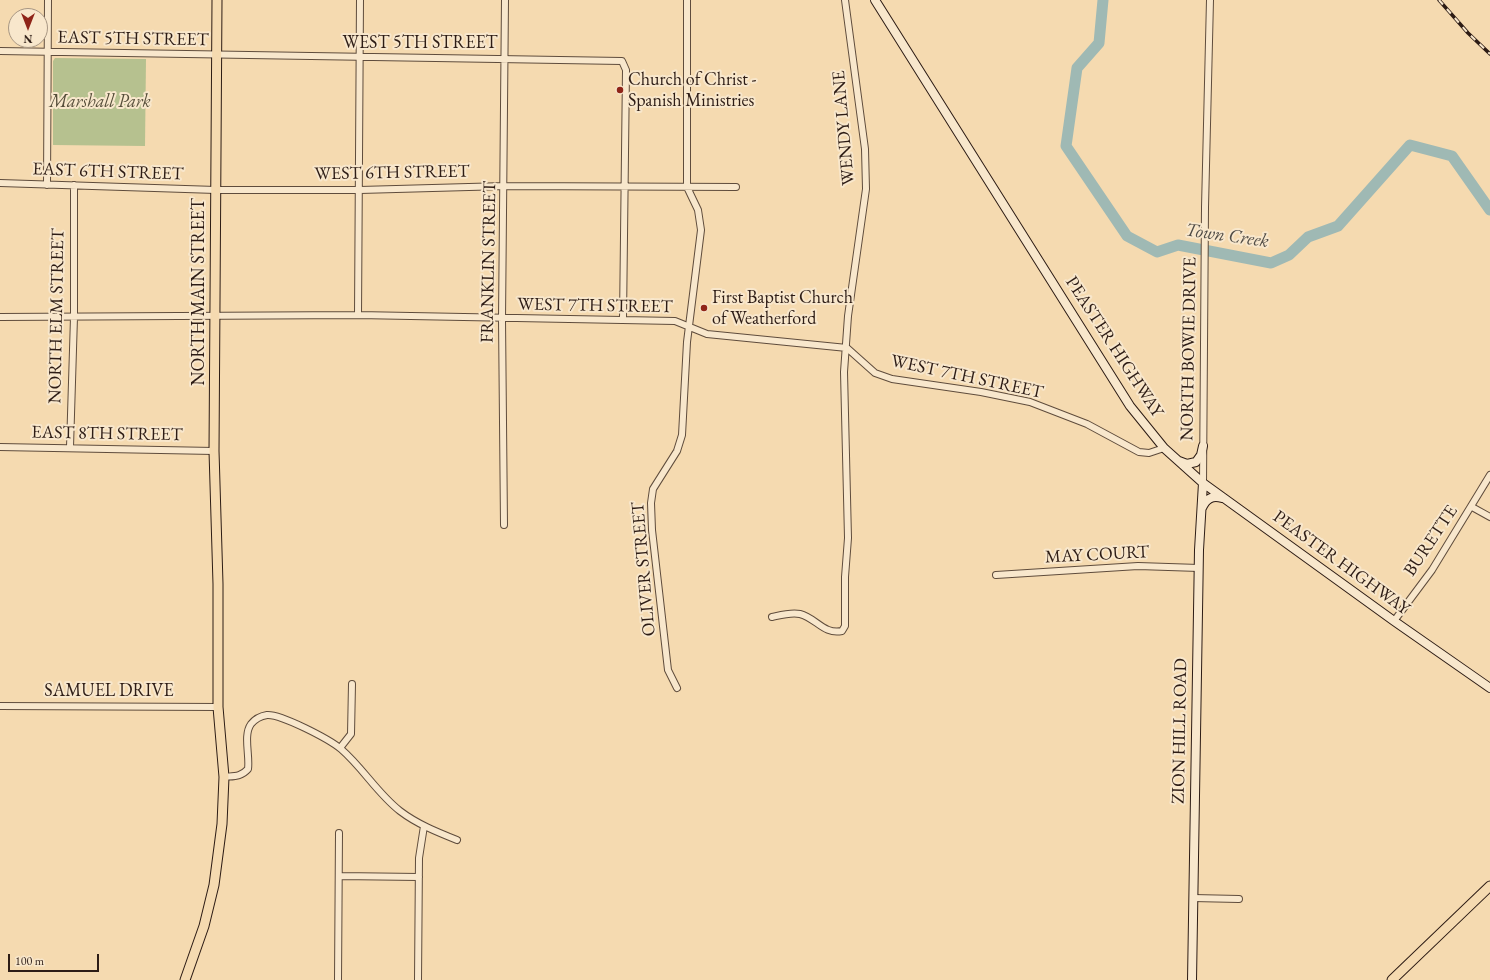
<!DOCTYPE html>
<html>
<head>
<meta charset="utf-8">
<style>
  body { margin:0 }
  #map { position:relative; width:1490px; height:980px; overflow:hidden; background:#f5dab0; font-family:"EB Garamond",serif }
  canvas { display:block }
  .north { position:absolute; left:8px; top:8px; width:40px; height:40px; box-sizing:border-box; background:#f8e7cc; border:1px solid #a79683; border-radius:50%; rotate:180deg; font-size:11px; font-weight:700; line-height:16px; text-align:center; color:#2d1c15 }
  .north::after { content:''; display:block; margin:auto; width:14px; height:18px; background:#8f2418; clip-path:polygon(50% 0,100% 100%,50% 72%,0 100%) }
  .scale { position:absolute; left:8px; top:954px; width:91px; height:18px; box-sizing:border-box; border:2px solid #2d1c15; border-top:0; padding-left:5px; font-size:12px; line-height:14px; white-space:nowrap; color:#2d1c15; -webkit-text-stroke:3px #f8e7cc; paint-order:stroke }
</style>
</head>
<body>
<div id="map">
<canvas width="1490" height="980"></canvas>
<div class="north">N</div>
<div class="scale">100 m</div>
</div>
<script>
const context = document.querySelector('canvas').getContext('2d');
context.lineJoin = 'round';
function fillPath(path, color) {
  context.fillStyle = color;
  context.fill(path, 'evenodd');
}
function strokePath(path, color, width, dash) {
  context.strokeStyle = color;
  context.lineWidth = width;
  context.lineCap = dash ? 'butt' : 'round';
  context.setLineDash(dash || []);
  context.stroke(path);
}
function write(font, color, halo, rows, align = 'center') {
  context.font = font + ' "EB Garamond",serif';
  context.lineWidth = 4;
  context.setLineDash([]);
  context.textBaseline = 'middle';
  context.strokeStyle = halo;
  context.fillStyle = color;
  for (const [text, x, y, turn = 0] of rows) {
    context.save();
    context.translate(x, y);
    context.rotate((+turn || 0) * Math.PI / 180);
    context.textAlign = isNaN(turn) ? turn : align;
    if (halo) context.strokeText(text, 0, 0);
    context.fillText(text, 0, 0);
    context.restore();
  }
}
fillPath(new Path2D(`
  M55,58L146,59L145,146L53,145V61Z`), '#b6c18f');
strokePath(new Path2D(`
  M1103,0L1099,43L1077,68L1066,146L1127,236L1157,252L1178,245L1271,263L1289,255L1308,237L1338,226L1410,145L1452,156L1490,210`), '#9fb9b4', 11);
const minor = new Path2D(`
  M0,51L622,61L626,70L623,319
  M0,183L216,190H360L505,186L736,187
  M47,185L48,0
  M358,315L360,0
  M0,317L358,315L675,321L707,334L847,348L875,373L892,379L981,392L1030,402L1087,424L1139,452L1149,453L1164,448
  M0,447L214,451
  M70,447L74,317V185
  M1203,483L1205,207L1210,0
  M1472,507L1490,517
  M504,525L502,319L505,0
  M996,575L1138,566L1199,568
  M772,617C781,615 791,612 800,614C816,618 824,635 842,631L845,626V577L848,538L844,372L848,316L866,189L865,149L845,0
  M1394,621L1432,570L1490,475
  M677,688L668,670L652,530L651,503L653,489L677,451L682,435L687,342L701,230L698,210L687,187V0
  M0,706L218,707
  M340,748L351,734L352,684
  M224,777C234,776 241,777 248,769C250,756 243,735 251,724C255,719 261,716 267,715C281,714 329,739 341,749C363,768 377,793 400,811C417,824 437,832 457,840
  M339,876L419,877
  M1193,898L1239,899
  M338,980L339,833
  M418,980L419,858L424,826`);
const secondary = new Path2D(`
  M875,0L1130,406L1164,448L1203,483L1394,621L1490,688
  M1179,461L1187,464L1196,462L1201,455L1203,446
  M1202,508C1206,499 1212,495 1222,498
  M1192,980L1199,550L1203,483`);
const primary = new Path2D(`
  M185,980L204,926L214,885L222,824L224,777L218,707V584L214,451L217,0
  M1392,980L1490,886`);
strokePath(minor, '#5f4c3c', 8);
strokePath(secondary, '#2d1c15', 10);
strokePath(primary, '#2d1c15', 11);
strokePath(minor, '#f8e7cc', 6);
strokePath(secondary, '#f8e7cc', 8);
strokePath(primary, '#f5dab0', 9);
const rail = new Path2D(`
  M1439,0L1468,33L1490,54`);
strokePath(rail, '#2d1c15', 3.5);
strokePath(rail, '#f8e7cc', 2, [6]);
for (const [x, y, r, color] of [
  [620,90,4,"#8f2418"],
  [704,308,4,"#8f2418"]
]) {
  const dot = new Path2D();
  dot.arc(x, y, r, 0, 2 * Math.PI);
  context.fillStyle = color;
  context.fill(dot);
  strokePath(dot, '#f8e7cc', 1.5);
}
write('18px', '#2d1c15', '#f8e7cc', [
  ["EAST 5TH STREET",133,39,1],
  ["WEST 5TH STREET",420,43],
  ["WENDY LANE",844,128,-95],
  ["EAST 6TH STREET",108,172,2],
  ["WEST 6TH STREET",392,173,-1],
  ["FRANKLIN STREET",489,262,-89],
  ["NORTH MAIN STREET",199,292,-90],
  ["WEST 7TH STREET",595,306,1],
  ["NORTH ELM STREET",57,316,-89],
  ["PEASTER HIGHWAY",1114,347,57],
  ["NORTH BOWIE DRIVE",1189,349,-89],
  ["WEST 7TH STREET",967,377,12],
  ["EAST 8TH STREET",107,434,1],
  ["BURETTE",1431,541,-56],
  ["MAY COURT",1097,555,-3],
  ["PEASTER HIGHWAY",1341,563,36],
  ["OLIVER STREET",644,569,-95],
  ["SAMUEL DRIVE",109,691],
  ["ZION HILL ROAD",1180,731,-89]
]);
write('18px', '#2d1c15', '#f8e7cc', [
  ["Church of Christ -",628,80],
  ["Spanish Ministries",628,101],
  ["First Baptist Church",712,298],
  ["of Weatherford",712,319]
], 'left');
write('italic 18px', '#564e3a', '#f8e7cc', [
  ["Marshall Park",100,102]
]);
write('italic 19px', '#4f4b45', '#f8e7cc', [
  ["Town Creek",1227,236,8]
]);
</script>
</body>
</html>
